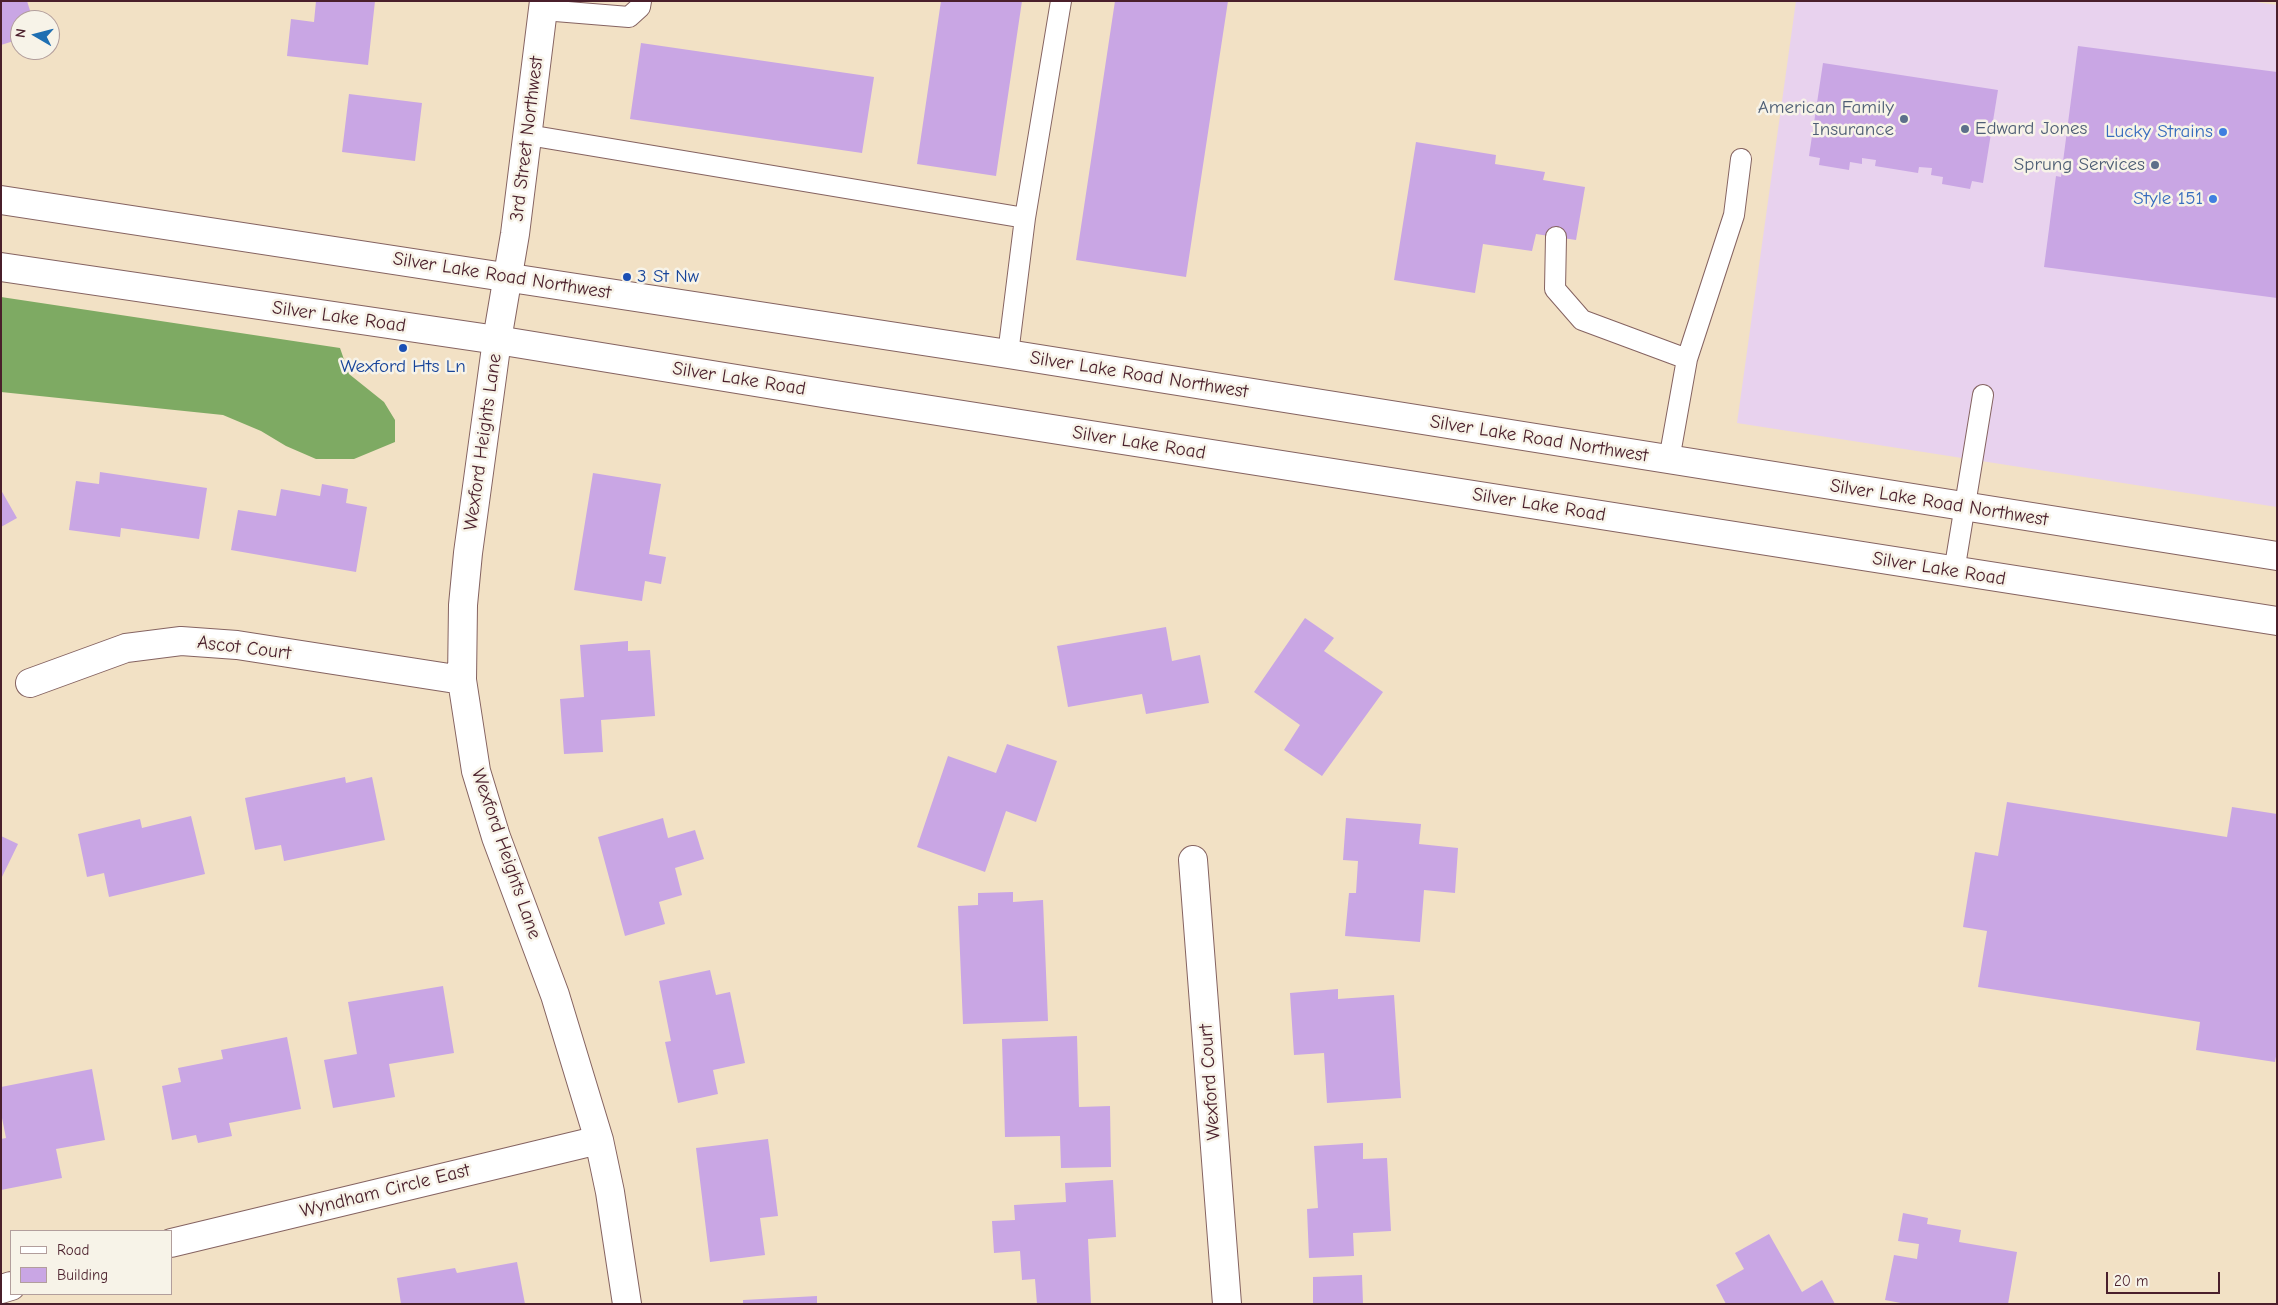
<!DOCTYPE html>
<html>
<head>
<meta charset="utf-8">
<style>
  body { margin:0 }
  #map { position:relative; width:2278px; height:1305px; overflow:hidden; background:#f2e1c5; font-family:"Comic Neue",sans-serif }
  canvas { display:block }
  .frame { position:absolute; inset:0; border:2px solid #4a1f2b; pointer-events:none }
  .legend { position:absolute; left:10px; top:1230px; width:162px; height:65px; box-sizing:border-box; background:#f7f3e8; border:1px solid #b29e9c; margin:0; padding:6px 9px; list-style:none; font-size:15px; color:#4a1f2b }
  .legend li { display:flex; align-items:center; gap:10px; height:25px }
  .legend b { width:25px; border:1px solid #b29e9c }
  .north { position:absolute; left:10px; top:10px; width:50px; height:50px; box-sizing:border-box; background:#f7f3e8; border:1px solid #b29e9c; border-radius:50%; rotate:278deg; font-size:14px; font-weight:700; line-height:20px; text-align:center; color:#4a1f2b }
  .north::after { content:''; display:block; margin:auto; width:18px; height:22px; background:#1f6fb2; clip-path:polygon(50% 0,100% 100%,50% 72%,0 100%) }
  .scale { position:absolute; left:2106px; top:1272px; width:114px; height:22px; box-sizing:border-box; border:2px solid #4a1f2b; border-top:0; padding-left:6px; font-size:15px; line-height:18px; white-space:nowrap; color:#4a1f2b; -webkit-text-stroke:4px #f7f3e8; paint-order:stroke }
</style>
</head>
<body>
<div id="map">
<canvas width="2278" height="1305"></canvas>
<div class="frame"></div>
<ul class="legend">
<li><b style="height:6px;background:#fff"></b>Road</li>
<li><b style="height:14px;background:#c9a6e4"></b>Building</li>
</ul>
<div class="north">N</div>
<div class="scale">20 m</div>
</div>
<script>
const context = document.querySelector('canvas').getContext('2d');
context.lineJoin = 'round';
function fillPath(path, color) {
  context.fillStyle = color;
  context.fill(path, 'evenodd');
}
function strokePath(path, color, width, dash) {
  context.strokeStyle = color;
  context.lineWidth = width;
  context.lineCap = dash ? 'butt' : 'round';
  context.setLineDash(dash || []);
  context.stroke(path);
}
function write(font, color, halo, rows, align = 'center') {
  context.font = font + ' "Comic Neue",sans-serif';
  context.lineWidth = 5;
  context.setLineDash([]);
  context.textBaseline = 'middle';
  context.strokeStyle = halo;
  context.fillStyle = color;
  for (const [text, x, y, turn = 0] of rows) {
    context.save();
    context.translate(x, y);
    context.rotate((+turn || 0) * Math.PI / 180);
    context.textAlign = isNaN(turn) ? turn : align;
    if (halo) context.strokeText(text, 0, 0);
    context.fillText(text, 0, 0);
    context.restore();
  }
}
fillPath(new Path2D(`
  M1796,1H2248L2277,5V507L1737,423Z`), '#e8d2ee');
fillPath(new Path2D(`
  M1,297L340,348L349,374L384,402L395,420V442L354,459H316L286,446L261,431L223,415L1,392Z`), '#7eaa63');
fillPath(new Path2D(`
  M1,1H27L33,20H20V39L1,45Z
  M316,1H375L368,65L287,56L291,19L314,22Z
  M941,1H1022L996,176L917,164Z
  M1115,1H1228L1186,277L1076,260Z
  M641,43L874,77L862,153L630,119Z
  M2078,46L2277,72V298L2044,267L2056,176L2061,177Z
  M1823,63L1998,90L1983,183L1972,181L1970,189L1942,184L1943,177L1931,175L1932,168L1919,167L1918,173L1875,166L1876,160L1862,158V164L1850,162L1849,170L1819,165L1820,158L1809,156Z
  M349,94L422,103L415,161L342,152Z
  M1416,142L1496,155L1495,164L1545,172L1543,180L1585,187L1576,240L1536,234L1532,251L1483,244L1475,293L1394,280Z
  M100,472L207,488L199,539L121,528L120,537L69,530L76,481L99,484Z
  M593,473L661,484L649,554L666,557L661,584L645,581L642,601L574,590Z
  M322,484L348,489L346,503L367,507L356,572L231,550L238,510L276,516L281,489L320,496Z
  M1,490L17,518L1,527Z
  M1305,618L1334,638L1324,651L1383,692L1322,776L1284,750L1300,725L1254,692Z
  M1166,627L1172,661L1200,655L1209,703L1146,714L1142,694L1068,707L1057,646Z
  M628,641V651L650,650L655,716L601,720L603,752L564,754L560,699L584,697L580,645Z
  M1007,744L1057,761L1036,822L1006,811L985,872L917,847L948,756L996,773Z
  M345,777L346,783L372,777L385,840L284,861L281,845L255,850L245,798Z
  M2007,802L2227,837L2232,807L2277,814V1051L2275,1062L2196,1050L2200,1022L1978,987L1987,931L1963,927L1975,852L1998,856Z
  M191,816L205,874L109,897L104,873L87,877L78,834L140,819L142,828Z
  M663,818L668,838L695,830L704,859L675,868L682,895L659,902L665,924L625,936L598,837Z
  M1346,818L1421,824L1419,844L1458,848L1455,893L1424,890L1420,942L1345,936L1349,893H1356L1358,861L1343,860Z
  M1,836L18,844L1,879Z
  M1013,892V902L1043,900L1048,1021L963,1024L958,906L978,905V893Z
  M710,970L716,995L730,992L745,1063L713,1070L718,1094L678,1103L665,1042L671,1041L659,981Z
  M443,986L454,1053L389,1064L395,1097L333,1108L324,1060L357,1054L348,1002Z
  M1338,989V999L1394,995L1401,1098L1327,1103L1324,1053L1294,1055L1290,993Z
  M1077,1036L1079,1107L1110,1106L1111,1167L1061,1168L1060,1136L1005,1137L1002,1039Z
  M287,1037L301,1109L229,1123L232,1136L198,1143L196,1135L172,1140L162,1086L181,1082L178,1068L223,1059L221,1050Z
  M92,1069L105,1140L56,1149L62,1178L1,1190V1139L6,1138L1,1113V1087Z
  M768,1139L778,1216L760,1218L765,1255L710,1262L696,1148Z
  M1363,1143V1159L1387,1158L1391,1231L1353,1233L1354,1256L1309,1258L1307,1209L1318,1208L1314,1146Z
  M1113,1180L1116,1237L1088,1239L1091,1304H1037L1035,1279L1022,1280L1020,1251L994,1253L992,1221L1015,1220L1014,1205L1066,1202L1065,1183Z
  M1903,1213L1928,1218L1927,1224L1961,1230L1959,1242L2017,1252L2008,1304H1906L1885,1300L1894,1255L1917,1259L1919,1244L1898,1241Z
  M1769,1234L1802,1292L1822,1280L1835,1304H1726L1716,1285L1744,1269L1735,1253Z
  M517,1262L525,1304H401L397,1278L455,1268L457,1273Z
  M1362,1275L1363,1304H1313V1277Z
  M817,1296V1304H743V1300Z`), '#c9a6e4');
const lane = new Path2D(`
  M543,10L629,17L640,7L641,1
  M528,135L1025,218
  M1556,237L1555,289L1582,320L1687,359
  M1008,354L1025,218L1061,1
  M1669,460L1687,359L1734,215L1741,159
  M1954,572L1983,395`);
const street = new Path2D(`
  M544,1L515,234L497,340L468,553L463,605L462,680L476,771L496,837L555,995L599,1140L610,1192L627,1304
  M30,683L126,648L181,641L237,645L462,680
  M1193,860L1227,1304
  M171,1243L599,1140
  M1,1289L11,1286`);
const secondary = new Path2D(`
  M1,200L1008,354L2277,556
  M1,267L497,340L829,394L2277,621`);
strokePath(lane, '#856361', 22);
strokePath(street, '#856361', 30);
strokePath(secondary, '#856361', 30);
strokePath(lane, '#fff', 20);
strokePath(street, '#fff', 28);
strokePath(secondary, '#fff', 28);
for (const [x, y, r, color] of [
  [1904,119,5,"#5c6f8a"],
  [1965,129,5,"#5c6f8a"],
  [2223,132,5,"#3f7fe0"],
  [2155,165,5,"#5c6f8a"],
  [2213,199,5,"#3f7fe0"],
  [627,277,5,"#1a4fb4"],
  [403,348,5,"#1a4fb4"]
]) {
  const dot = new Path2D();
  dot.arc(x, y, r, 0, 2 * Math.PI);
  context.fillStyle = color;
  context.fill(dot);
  strokePath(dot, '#f7f3e8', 2);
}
write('19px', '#4e5e75', '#f7f3e8', [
  ["American Family",1894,108],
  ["Insurance",1894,130],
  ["Edward Jones",1975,129,"left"],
  ["Sprung Services",2145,165]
], 'right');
write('19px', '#366cbe', '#f7f3e8', [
  ["Lucky Strains",2213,132],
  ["Style 151",2203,199]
], 'right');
write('19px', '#4a1f2b', '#f7f3e8', [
  ["3rd Street Northwest",527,139,-83],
  ["Silver Lake Road Northwest",502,276,9],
  ["Silver Lake Road",339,317,8],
  ["Silver Lake Road Northwest",1139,375,9],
  ["Silver Lake Road",739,379,9],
  ["Silver Lake Road Northwest",1539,439,9],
  ["Wexford Heights Lane",483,442,-82],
  ["Silver Lake Road",1139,443,9],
  ["Silver Lake Road Northwest",1939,503,9],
  ["Silver Lake Road",1539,505,9],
  ["Silver Lake Road",1939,569,9],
  ["Ascot Court",244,648,7],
  ["Wexford Heights Lane",506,854,71],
  ["Wexford Court",1210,1082,-94],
  ["Wyndham Circle East",385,1191,-14]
]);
write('19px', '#164399', '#f7f3e8', [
  ["3 St Nw",637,277],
  ["Wexford Hts Ln",403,367,"center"]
], 'left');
</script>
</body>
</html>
